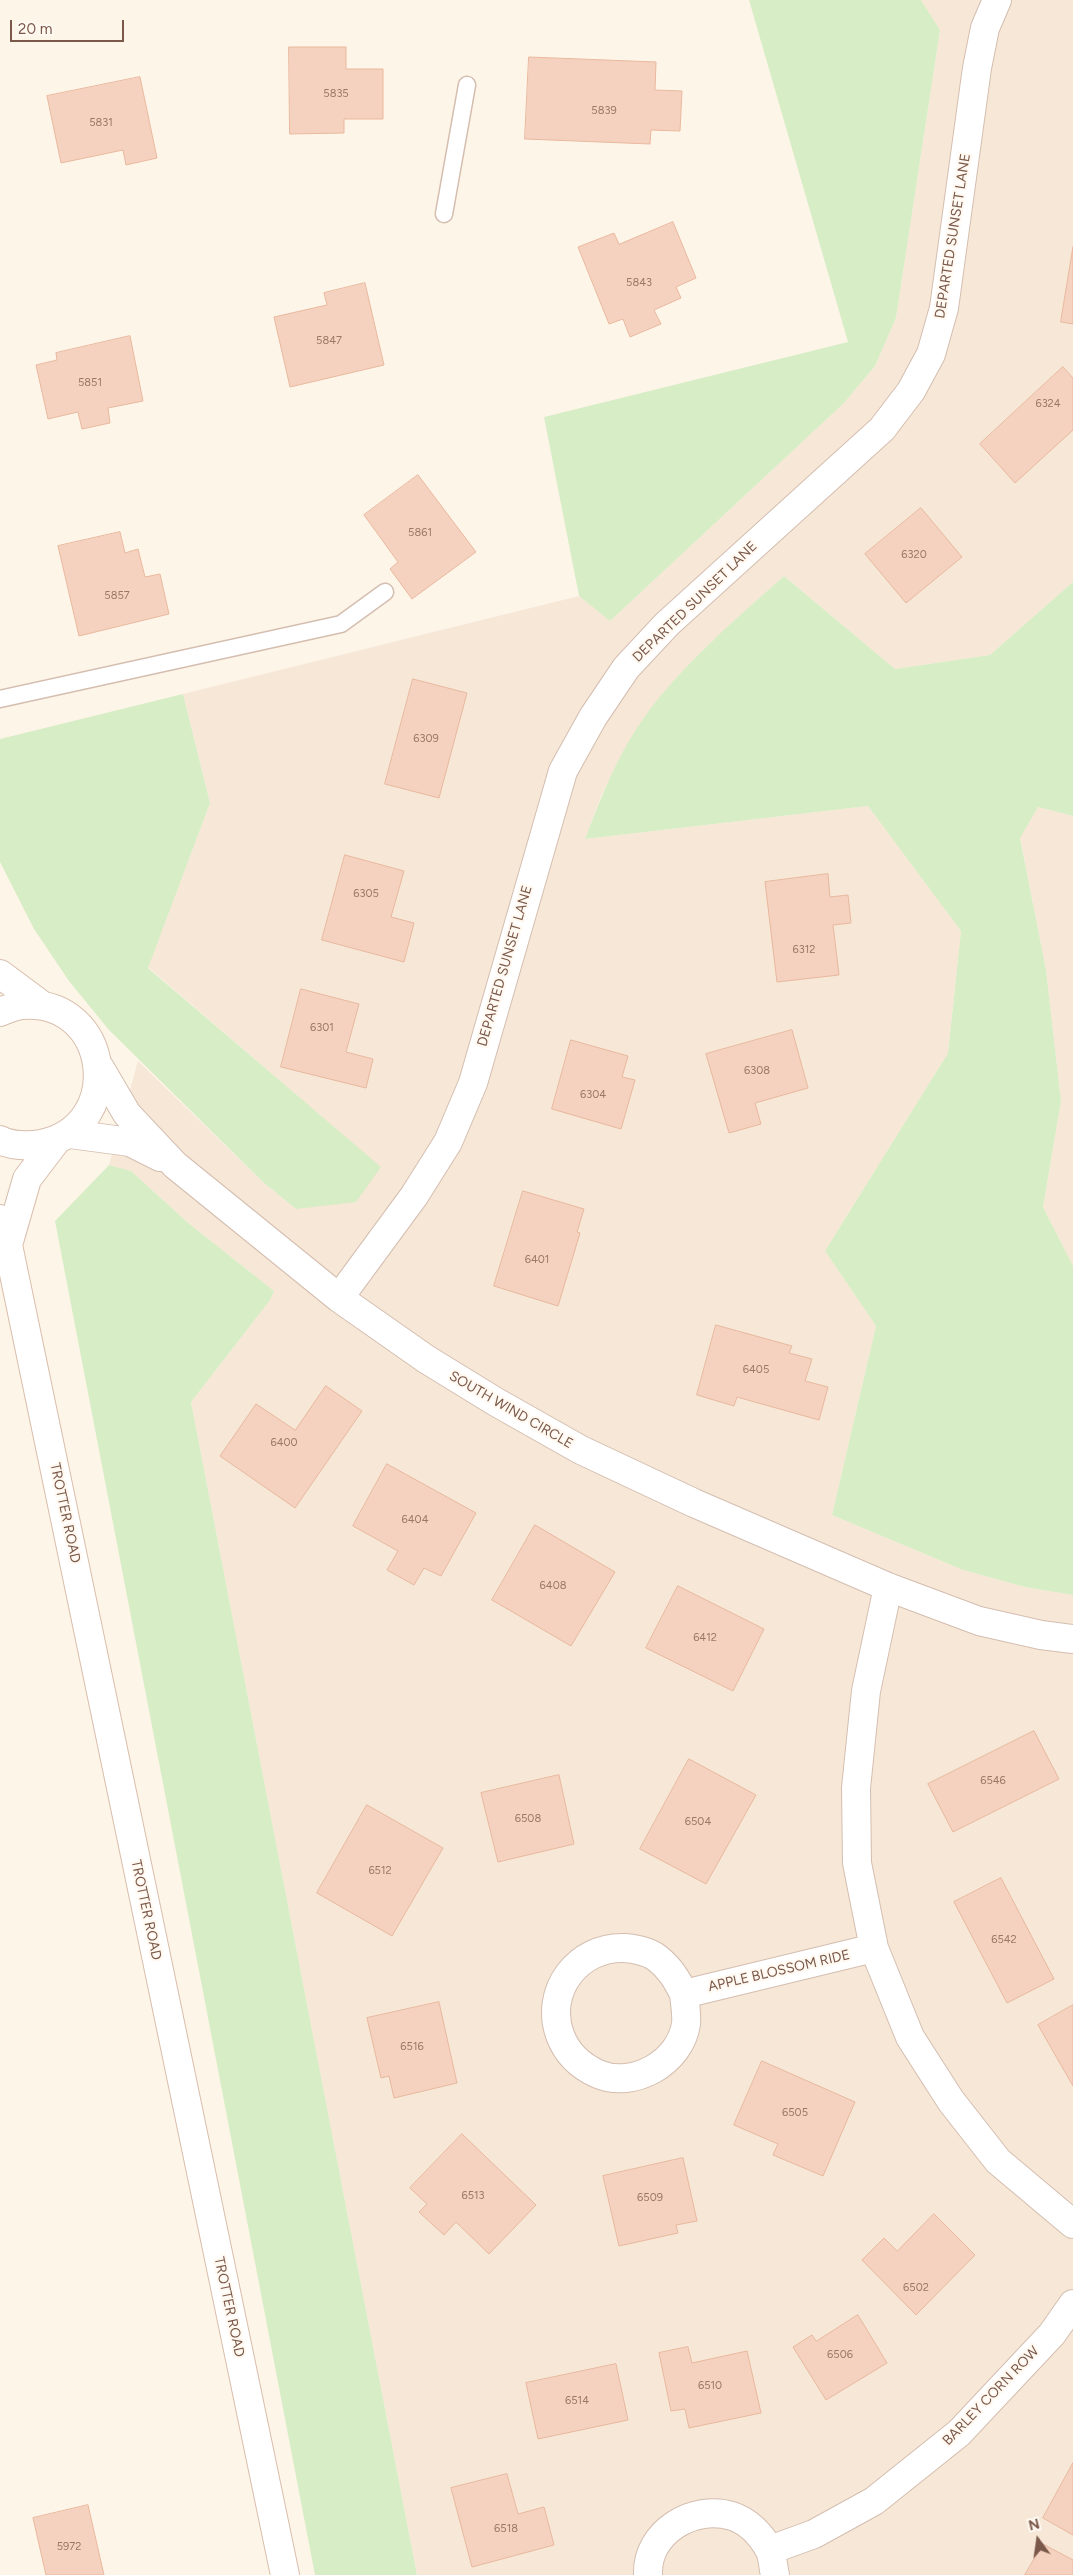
<!DOCTYPE html>
<html>
<head>
<meta charset="utf-8">
<style>
  body { margin:0 }
  #map { position:relative; width:1073px; height:2575px; overflow:hidden; background:#fef5e9; font-family:Figtree,sans-serif }
  canvas { display:block }
  .north { position:absolute; left:1013px; top:2515px; width:50px; height:50px; -webkit-text-stroke:4px #fff9f1; paint-order:stroke; rotate:346deg; font-size:14px; font-weight:700; line-height:20px; text-align:center; color:#7b594a }
  .north::after { content:''; display:block; margin:auto; width:18px; height:22px; background:#7b594a; clip-path:polygon(50% 0,100% 100%,50% 72%,0 100%) }
  .scale { position:absolute; left:10px; top:20px; width:114px; height:22px; box-sizing:border-box; border:2px solid #7b594a; border-top:0; padding-left:6px; font-size:15px; line-height:18px; white-space:nowrap; color:#7b594a; -webkit-text-stroke:4px #fff9f1; paint-order:stroke }
</style>
</head>
<body>
<div id="map">
<canvas width="1073" height="2575"></canvas>
<div class="north">N</div>
<div class="scale">20 m</div>
</div>
<script>
const context = document.querySelector('canvas').getContext('2d');
context.lineJoin = 'round';
function fillPath(path, color) {
  context.fillStyle = color;
  context.fill(path, 'evenodd');
}
function strokePath(path, color, width, dash) {
  context.strokeStyle = color;
  context.lineWidth = width;
  context.lineCap = dash ? 'butt' : 'round';
  context.setLineDash(dash || []);
  context.stroke(path);
}
function write(font, color, halo, rows, align = 'center') {
  context.font = font + ' Figtree,sans-serif';
  context.lineWidth = 4.5;
  context.setLineDash([]);
  context.textBaseline = 'middle';
  context.strokeStyle = halo;
  context.fillStyle = color;
  for (const [text, x, y, turn = 0] of rows) {
    context.save();
    context.translate(x, y);
    context.rotate((+turn || 0) * Math.PI / 180);
    context.textAlign = isNaN(turn) ? turn : align;
    if (halo) context.strokeText(text, 0, 0);
    context.fillText(text, 0, 0);
    context.restore();
  }
}
fillPath(new Path2D(`
  M921,0H1073V582L990,655L895,669L784,576L704,649L673,682L645,717L621,756L601,796L585,839L868,806L961,931L948,1053L825,1251L876,1326L832,1515L963,1570L1025,1587L1073,1595V2575H417L191,1402L270,1300L274,1291L187,1222L131,1171L109,1165L138,1061L264,1183L296,1209L381,1168L148,967L210,803L183,694L579,596L610,621L844,403L875,366L896,318L940,30Z
  M1038,807L1073,816V1266L1043,1207L1061,1101L1046,970L1020,837Z`), '#f6e7d7');
fillPath(new Path2D(`
  M749,0H921L940,30L896,318L875,366L844,403L610,621L579,596L544,417L848,342Z
  M784,576L895,669L990,655L1073,582V816L1038,807L1020,838L1046,970L1061,1101L1043,1207L1073,1266V1595L1025,1587L963,1570L832,1515L876,1326L825,1251L948,1053L961,931L868,806L585,839C601,796 618,754 645,716C684,663 735,620 784,576Z
  M183,694L210,803L148,968L381,1167L356,1202L296,1209L264,1183L109,1030L69,981L34,929L0,862V739Z
  M109,1165L131,1171L187,1222L274,1291L270,1300L191,1402L417,2575H315L55,1221Z`), '#d7edc5');
const building = new Path2D(`
  M289,47H346V69H383V119H344V133L290,134Z
  M529,57L656,62L655,90L682,91L680,131L651,130L650,144L525,139Z
  M140,77L157,158L126,165L123,150L61,163L47,96Z
  M673,222L696,278L676,287L681,298L654,310L661,324L630,337L623,319L609,324L578,247L614,233L619,244Z
  M1073,247V324L1061,322Z
  M365,283L384,365L290,387L274,317L327,305L324,293Z
  M130,336L143,401L108,408L110,423L82,429L78,412L48,419L36,365L57,360L56,353Z
  M1063,367L1073,378V430L1015,483L980,444Z
  M418,475L476,552L412,599L390,569L398,562L364,515Z
  M921,508L962,557L906,603L865,554Z
  M120,532L125,553L138,549L145,577L160,574L169,614L79,636L58,546Z
  M413,679L467,693L439,798L385,784Z
  M345,855L404,871L391,917L414,923L404,962L322,940Z
  M828,874L830,897L848,895L851,923L833,925L839,975L777,982L765,882Z
  M301,989L359,1004L346,1052L373,1059L366,1088L281,1067Z
  M792,1030L808,1088L755,1103L761,1124L729,1133L706,1054Z
  M571,1040L628,1056L622,1077L635,1080L621,1129L552,1109Z
  M523,1191L584,1209L577,1232L580,1233L558,1306L494,1286Z
  M716,1325L792,1346L789,1353L812,1359L805,1381L828,1387L819,1420L737,1397L734,1406L697,1395Z
  M326,1386L362,1411L295,1508L220,1456L256,1404L295,1430Z
  M387,1464L476,1513L441,1576L424,1568L414,1585L387,1570L398,1551L353,1526Z
  M535,1525L615,1572L571,1646L492,1600Z
  M678,1586L764,1629L733,1691L646,1648Z
  M1034,1731L1059,1779L953,1832L928,1784Z
  M689,1759L756,1795L706,1884L640,1849Z
  M559,1775L574,1844L498,1862L481,1793Z
  M367,1805L443,1848L392,1936L317,1893Z
  M1001,1878L1054,1979L1007,2003L954,1902Z
  M439,2002L457,2083L394,2098L389,2076L381,2078L367,2018Z
  M1073,2005V2086L1038,2025Z
  M762,2061L855,2102L823,2176L773,2155L778,2144L734,2125Z
  M462,2134L536,2205L489,2254L456,2222L444,2235L419,2212L427,2204L410,2188Z
  M683,2158L697,2221L676,2225L678,2233L619,2246L603,2176Z
  M934,2214L975,2255L916,2315L862,2260L884,2238L897,2251Z
  M858,2315L887,2363L826,2400L793,2347L812,2335L816,2341Z
  M688,2347L692,2363L747,2351L761,2413L689,2428L685,2409L671,2411L659,2353Z
  M616,2364L628,2420L538,2439L526,2383Z
  M1073,2463V2535L1043,2518Z
  M507,2474L518,2514L544,2507L554,2545L472,2567L451,2488Z
  M88,2505L104,2575H46L33,2518Z
  M1043,2544L1073,2560V2575H1025Z`);
fillPath(building, '#f5d2bf');
strokePath(building, '#e9b89e', 1);
const lane = new Path2D(`
  M444,214L467,85
  M0,699L341,624L385,592`);
const street = new Path2D(`
  M100,1068L127,1114L175,1165L339,1298L426,1359L496,1402L581,1450L694,1503L888,1587L979,1621L1041,1635L1073,1639
  M70,1134L130,1142L160,1157
  M339,1298L414,1196L448,1142L473,1083L563,771L593,717L626,668L667,624L882,429L911,391L931,354L944,308L977,68L985,28L997,0
  M888,1587L866,1691L856,1788L857,1863L874,1948L910,2037L951,2101L998,2161L1073,2224
  M684,1994C677,1980 670,1968 657,1958C648,1951 635,1949 625,1948C578,1946 544,1991 560,2035C567,2054 580,2066 598,2074C633,2089 680,2063 686,2024C687,2015 685,2004 684,1994L874,1948
  M770,2550L814,2534L874,2501L959,2433L1052,2334L1073,2304
  M648,2575C646,2532 694,2504 732,2516C748,2521 761,2535 769,2549C773,2556 773,2567 775,2575`);
const secondary = new Path2D(`
  M0,974L43,1006
  M0,1012C7,1009 15,1006 22,1005C111,998 127,1127 41,1144C29,1146 11,1146 0,1140
  M0,1219L8,1245L285,2575
  M8,1245L27,1179L56,1141`);
strokePath(lane, '#d4beb0', 19);
strokePath(street, '#d4beb0', 30);
strokePath(secondary, '#d8beac', 30);
strokePath(lane, '#fff', 16);
strokePath(street, '#fff', 28);
strokePath(secondary, '#fff', 28);
write('11px', '#9a7767', null, [
  ["5835",336,94],
  ["5839",604,111],
  ["5831",101,123],
  ["5843",639,283],
  ["5847",329,341],
  ["5851",90,383],
  ["6324",1048,404],
  ["5861",420,533],
  ["6320",914,555],
  ["5857",117,596],
  ["6309",426,739],
  ["6305",366,894],
  ["6312",804,950],
  ["6301",322,1028],
  ["6308",757,1071],
  ["6304",593,1095],
  ["6401",537,1260],
  ["6405",756,1370],
  ["6400",284,1443],
  ["6404",415,1520],
  ["6408",553,1586],
  ["6412",705,1638],
  ["6546",993,1781],
  ["6508",528,1819],
  ["6504",698,1822],
  ["6512",380,1871],
  ["6542",1004,1940],
  ["6516",412,2047],
  ["6505",795,2113],
  ["6513",473,2196],
  ["6509",650,2198],
  ["6502",916,2288],
  ["6506",840,2355],
  ["6510",710,2386],
  ["6514",577,2401],
  ["6518",506,2529],
  ["5972",69,2547]
]);
write('14px', '#7b594a', '#fff9f1', [
  ["DEPARTED SUNSET LANE",953,236,-81],
  ["DEPARTED SUNSET LANE",695,602,-44],
  ["DEPARTED SUNSET LANE",505,966,-74],
  ["SOUTH WIND CIRCLE",511,1410,30],
  ["TROTTER ROAD",65,1513,78],
  ["TROTTER ROAD",146,1910,78],
  ["APPLE BLOSSOM RIDE",779,1971,-13],
  ["TROTTER ROAD",229,2307,78],
  ["BARLEY CORN ROW",991,2396,-46]
]);
</script>
</body>
</html>
